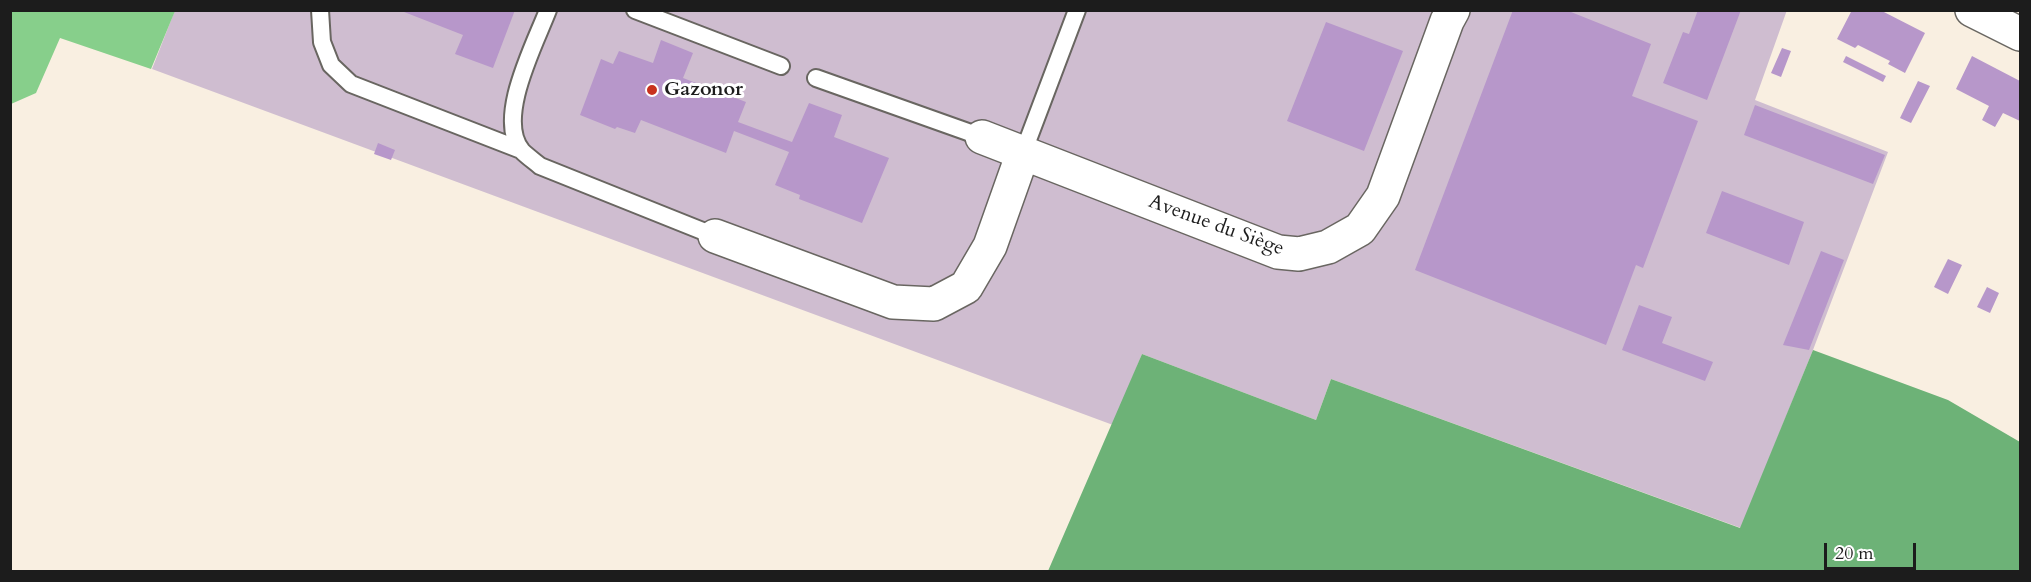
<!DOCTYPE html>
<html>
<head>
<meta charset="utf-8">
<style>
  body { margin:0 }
  #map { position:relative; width:2031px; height:582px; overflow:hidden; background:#f9efe1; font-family:Cardo,serif }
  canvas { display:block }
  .frame { position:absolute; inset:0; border:12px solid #1c1c1c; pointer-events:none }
  .scale { position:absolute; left:1824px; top:543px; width:92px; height:27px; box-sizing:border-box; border:3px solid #1c1c1c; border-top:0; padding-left:8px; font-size:18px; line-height:21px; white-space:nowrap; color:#1c1c1c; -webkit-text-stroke:4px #fff; paint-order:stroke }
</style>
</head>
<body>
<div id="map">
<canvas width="2031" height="582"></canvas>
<div class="frame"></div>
<div class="scale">20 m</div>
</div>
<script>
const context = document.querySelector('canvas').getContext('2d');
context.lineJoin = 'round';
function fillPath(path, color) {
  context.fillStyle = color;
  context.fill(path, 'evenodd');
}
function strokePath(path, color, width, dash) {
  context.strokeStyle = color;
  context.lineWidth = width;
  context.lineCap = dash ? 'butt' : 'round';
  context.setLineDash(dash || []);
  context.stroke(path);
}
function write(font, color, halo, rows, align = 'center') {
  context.font = font + ' Cardo,serif';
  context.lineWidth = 6;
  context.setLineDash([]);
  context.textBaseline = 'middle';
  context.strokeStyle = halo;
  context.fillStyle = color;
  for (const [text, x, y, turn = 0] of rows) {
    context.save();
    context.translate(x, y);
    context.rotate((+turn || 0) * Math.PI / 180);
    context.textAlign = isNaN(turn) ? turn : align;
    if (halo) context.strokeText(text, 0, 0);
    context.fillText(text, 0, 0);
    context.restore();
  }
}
fillPath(new Path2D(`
  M175,10H1787L1755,100L1888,152L1813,350L1741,528L1331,379L1316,420L1142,354L1113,425L152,69Z`), '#cfbdd0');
fillPath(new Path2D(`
  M10,11L11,10L175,11L151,69L60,38L36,93L11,104Z`), '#87cf8b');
fillPath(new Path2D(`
  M1813,350L1948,400L2020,442V571H1048L1142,354L1316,420L1331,379L1740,528Z`), '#6db277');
fillPath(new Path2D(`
  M399,10H515L493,68L455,54L463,35Z
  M1513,10H1566L1651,44L1632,96L1698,121L1643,268L1636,265L1606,345L1415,270Z
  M1698,10H1741L1707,100L1663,83L1683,32L1689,34Z
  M1852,10H1880L1925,33L1905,73L1888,64L1890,61L1858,45L1855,48L1837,39Z
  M1326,22L1403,51L1364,151L1287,121Z
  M661,40L693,53L683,78L746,102L738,122L792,142L809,103L842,115L834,137L889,158L862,223L799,199L800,195L775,185L789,152L734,131L726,153L641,120L635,133L617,127L615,129L580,115L601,59L613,64L619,51L653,63Z
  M1782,48L1791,51L1781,77L1771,73Z
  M1846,56L1886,76L1883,82L1843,62Z
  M1972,56L2020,81V121L2003,113L1995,127L1982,120L1989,106L1956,89Z
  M1918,81L1930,86L1911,123L1900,118Z
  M1755,105L1885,155L1873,184L1744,135Z
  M378,143L395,150L391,160L374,154Z
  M1722,191L1804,222L1789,265L1706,233Z
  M1821,251L1844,260L1809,350L1783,345Z
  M1948,259L1962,265L1948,294L1934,287Z
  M1987,287L1999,293L1990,313L1977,307Z
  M1639,305L1672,317L1662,343L1713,362L1705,381L1622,350Z`), '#b797ca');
const service = new Path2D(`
  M320,10L322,42L331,65L351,84L521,150
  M548,10C535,44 495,119 522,151C527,156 534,161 540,166L715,236
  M635,10L781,66
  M816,78L982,137
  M1023,153L1077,10`);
const minor = new Path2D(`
  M1972,10L2020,34
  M982,137L1278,252L1299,254L1328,247L1360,229L1383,196L1447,21L1453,10
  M715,236L893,302L934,304L966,287L990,246L1023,153`);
strokePath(service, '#696661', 20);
strokePath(minor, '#696661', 36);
strokePath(service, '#fff', 16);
strokePath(minor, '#fff', 33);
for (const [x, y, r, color] of [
  [652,90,6,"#c8321e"]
]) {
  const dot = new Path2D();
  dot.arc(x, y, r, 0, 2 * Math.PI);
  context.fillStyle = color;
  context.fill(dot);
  strokePath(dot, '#fff', 2);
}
write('bold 20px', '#1c1c1c', '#fff', [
  ["Gazonor",664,90]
], 'left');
write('20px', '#1c1c1c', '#fff', [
  ["Avenue du Siège",1216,226,20]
]);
</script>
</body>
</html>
